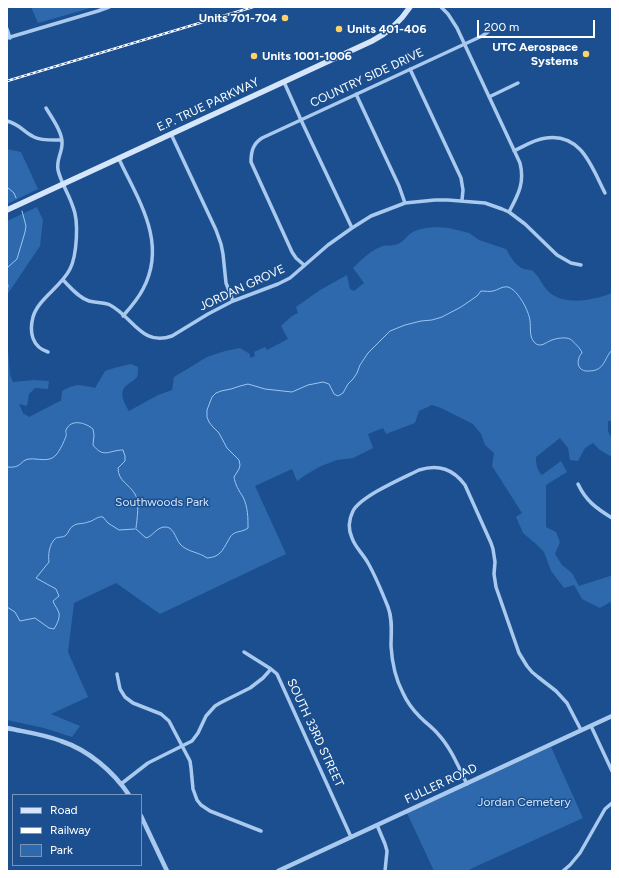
<!DOCTYPE html>
<html>
<head>
<meta charset="utf-8">
<style>
  body { margin:0 }
  #map { position:relative; width:619px; height:878px; overflow:hidden; background:#1b4f8f; font-family:Figtree,sans-serif }
  canvas { display:block }
  .frame { position:absolute; inset:0; border:8px solid #fff; pointer-events:none }
  .legend { position:absolute; left:12px; top:794px; width:130px; height:72px; box-sizing:border-box; background:#1b4f8f; border:1px solid #7695bc; margin:0; padding:5px 7px; list-style:none; font-size:12px; color:#fff }
  .legend li { display:flex; align-items:center; gap:8px; height:20px }
  .legend b { width:20px; border:1px solid #7695bc }
  .scale { position:absolute; left:477px; top:20px; width:118px; height:18px; box-sizing:border-box; border:2px solid #fff; border-top:0; padding-left:5px; font-size:12px; line-height:14px; white-space:nowrap; color:#fff; -webkit-text-stroke:3px #1b4f8f; paint-order:stroke }
</style>
</head>
<body>
<div id="map">
<canvas width="619" height="878"></canvas>
<div class="frame"></div>
<ul class="legend">
<li><b style="height:5px;background:#d6e6fa"></b>Road</li>
<li><b style="height:5px;background:#fff"></b>Railway</li>
<li><b style="height:11px;background:#2e69ad"></b>Park</li>
</ul>
<div class="scale">200 m</div>
</div>
<script>
const context = document.querySelector('canvas').getContext('2d');
context.lineJoin = 'round';
function fillPath(path, color) {
  context.fillStyle = color;
  context.fill(path, 'evenodd');
}
function strokePath(path, color, width, dash) {
  context.strokeStyle = color;
  context.lineWidth = width;
  context.lineCap = dash ? 'butt' : 'round';
  context.setLineDash(dash || []);
  context.stroke(path);
}
function write(font, color, halo, rows, align = 'center') {
  context.font = font + ' Figtree,sans-serif';
  context.lineWidth = 3;
  context.setLineDash([]);
  context.textBaseline = 'middle';
  context.strokeStyle = halo;
  context.fillStyle = color;
  for (const [text, x, y, turn = 0] of rows) {
    context.save();
    context.translate(x, y);
    context.rotate((+turn || 0) * Math.PI / 180);
    context.textAlign = isNaN(turn) ? turn : align;
    if (halo) context.strokeText(text, 0, 0);
    context.fillText(text, 0, 0);
    context.restore();
  }
}
fillPath(new Path2D(`
  M31,7H94L38,23Z
  M7,149L21,152L38,189L7,204Z
  M37,207L43,220L40,246L7,295V221Z
  M434,227L449,228L469,233L479,240L506,249C510,256 514,263 521,268C525,270 530,269 533,271C539,276 543,287 550,293C567,306 594,300 612,293V421H608V431L612,440V455L610,456L600,450L593,443L585,448L578,461L570,460L568,448L560,438L536,457C536,464 537,471 542,475L561,461L567,472L546,485V527L556,532L560,542L555,554L562,565L572,573L579,586L610,576H612V601L600,608L582,599L574,585L564,588L551,571L544,552L536,544L523,533L516,517L522,513L492,466L494,453L485,445L481,434L473,424L441,408L432,405L419,411L415,423L386,434L383,428L368,434L373,448L353,458L337,460L321,466L307,474L297,481L292,469L255,486L286,554L160,614L116,583L74,603L68,652L88,697L51,714L80,726L72,737L44,728L7,720V348L8,349L10,375L13,382L34,380L49,381L48,389L35,388L29,394L27,406L19,404L24,415L25,414L29,417L60,401H61L62,391C77,383 79,385 95,388L105,371L114,368L131,364L138,367C138,371 138,374 137,377C134,381 130,382 127,385C118,392 124,403 129,411L158,395L172,390L174,377L207,357L225,351L240,348L250,354V358L255,356L254,352L265,347L267,350L288,339L281,326L292,316L298,313L296,307L320,290L347,275L350,289L354,291L364,283L353,268C362,259 371,250 383,246C388,245 394,246 398,244C403,242 406,237 410,234C416,229 426,228 434,227Z
  M551,747L583,818L466,871H434L407,813Z`), '#2e69ad');
strokePath(new Path2D(`
  M7,187L14,193L16,198
  M7,268L17,259L25,232L26,226L22,211
  M7,281L8,286L7,291
  M7,467C22,469 20,460 29,459C38,458 49,463 56,455C59,452 65,440 66,436C67,432 65,433 66,430C71,418 86,423 93,429L94,435L93,445C104,459 109,450 123,450L125,456V461L118,468C118,481 129,484 135,494C140,502 137,519 136,528
  M136,529L146,538C153,536 156,528 164,527C174,526 175,538 180,544C187,552 199,552 207,558C220,557 222,551 228,541C229,539 231,535 233,534C237,531 243,532 248,528C248,518 248,507 243,497C239,491 235,484 234,477L239,469L240,465L239,460L227,448L219,433L213,427L209,422L207,417V410L212,397L216,393L221,391L231,389L240,386L248,384L265,389L292,392L308,385L323,382L329,384L334,394L338,396L343,393L348,384L353,379L357,373L360,365L368,353L390,331L405,325L421,321L432,320L442,317L461,307L477,296L481,291C485,291 490,292 493,291C498,290 502,286 508,287C518,290 529,311 530,321C531,328 529,336 534,342C540,349 546,342 552,340C557,338 566,337 570,339C573,341 582,350 582,353C581,354 579,356 579,358C576,366 581,372 589,371C605,371 604,358 612,350
  M7,607L15,612L20,621L35,618L49,628L54,629C57,624 60,618 59,613C58,609 54,605 53,601L59,596L56,589L36,578L49,562C48,555 49,546 54,540C57,536 61,538 65,536C69,533 69,528 73,526C76,523 84,524 88,522C94,521 97,516 103,517L108,523L119,530L135,529`), '#9cc4f0', 1);
strokePath(new Path2D(`
  M441,7L448,14L457,28L520,163C525,183 518,195 509,212
  M7,29L10,38
  M7,38L98,11L109,7
  M410,69L461,178L463,190L462,200
  M284,82L301,120L352,228
  M356,94L399,186L405,203
  M489,97L518,83
  M46,108C52,118 63,133 62,144C62,153 56,160 58,170C61,183 69,194 73,207C79,221 77,255 70,269C61,287 38,299 33,317C29,332 32,347 48,352
  M7,121C20,124 23,132 34,137C42,141 53,140 62,140
  M171,134L216,230L221,244L223,254L226,283L233,301
  M514,151C524,146 535,139 546,138C582,133 592,168 605,193
  M119,159C138,200 168,242 143,289C138,299 131,307 123,316
  M304,265L296,258L292,252L251,162C251,151 253,144 262,138L482,36L488,32L490,28
  M63,280C71,288 79,298 89,301C96,303 104,302 110,305C133,317 142,347 172,336L208,314L233,301L278,284L290,278L328,245L352,228L371,216L405,203L435,200H448L485,203L502,209L509,212L525,224L557,255L571,263L581,265
  M578,484C586,501 596,508 612,518
  M244,652L271,669L277,674L351,837
  M117,674L120,689L125,697L133,703L161,714L169,721L190,761L191,768L193,789L197,800L201,805L210,811L261,831
  M591,726L612,771
  M121,784L148,763L192,741L198,733L206,716L215,706L220,703L250,688L263,678L271,669
  M467,784C458,766 451,748 438,734C433,728 426,723 420,717C413,710 407,702 403,693C395,678 392,663 391,646C391,633 393,620 388,607C382,592 376,577 368,563C363,554 355,547 352,538C348,529 349,519 353,511C361,496 403,478 419,470C439,464 453,469 465,485L491,543L493,549L495,562L494,574L496,587L519,653L527,666L532,672L538,677L556,691L567,703L581,730
  M377,825L385,844L387,851L385,871
  M563,871L570,865L580,853L605,809L612,803`), '#a9c9ee', 3.5);
strokePath(new Path2D(`
  M7,728C25,732 43,734 61,741C88,750 113,771 129,795
  M141,816L167,871
  M278,871L612,716`), '#a9c9ee', 4.5);
strokePath(new Path2D(`
  M7,210L372,41C388,33 400,22 410,7`), '#d6e6fa', 5.5);
const rail = new Path2D(`
  M7,81L253,7`);
strokePath(rail, '#fff', 2.5);
strokePath(rail, '#1b4f8f', 1, [3]);
for (const [x, y, r, color] of [
  [285,18,4,"#ffd166"],
  [339,29,4,"#ffd166"],
  [586,54,4,"#ffd166"],
  [254,56,4,"#ffd166"]
]) {
  const dot = new Path2D();
  dot.arc(x, y, r, 0, 2 * Math.PI);
  context.fillStyle = color;
  context.fill(dot);
  strokePath(dot, '#1b4f8f', 1.5);
}
write('bold 12px', '#fff', '#1b4f8f', [
  ["Units 701-704",277,18],
  ["Units 401-406",347,29,"left"],
  ["UTC Aerospace",578,47],
  ["Systems",578,61],
  ["Units 1001-1006",262,56,"left"]
], 'right');
write('12px', '#fff', '#1b4f8f', [
  ["COUNTRY SIDE DRIVE",367,78,-25],
  ["E.P. TRUE PARKWAY",208,105,-25],
  ["JORDAN GROVE",242,288,-25],
  ["SOUTH 33RD STREET",315,733,65],
  ["FULLER ROAD",441,784,-25]
]);
write('12px', '#cfe3fa', '#1b4f8f', [
  ["Southwoods Park",162,502],
  ["Jordan Cemetery",524,802]
]);
</script>
</body>
</html>
